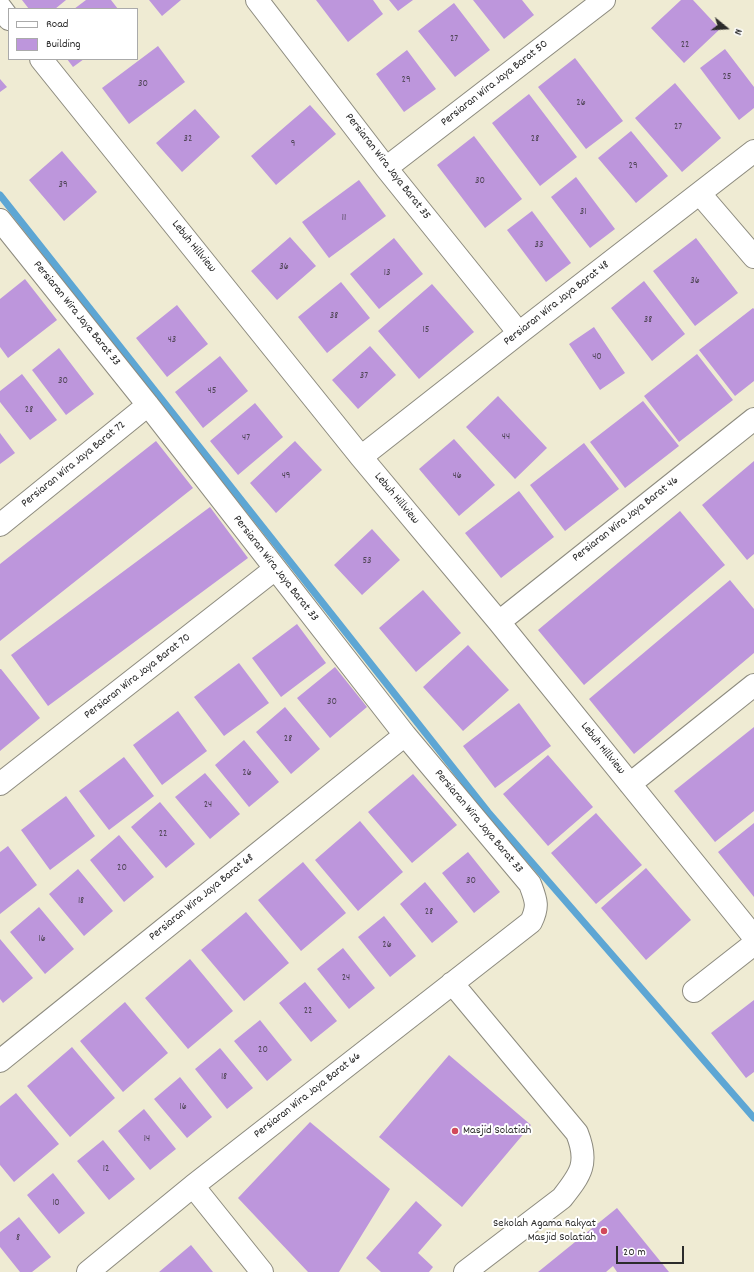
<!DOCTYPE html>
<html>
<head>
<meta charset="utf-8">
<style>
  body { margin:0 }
  #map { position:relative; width:754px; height:1272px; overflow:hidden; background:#efebd3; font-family:Dekko,sans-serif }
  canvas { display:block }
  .legend { position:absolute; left:8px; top:8px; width:130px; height:52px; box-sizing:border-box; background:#fff; border:1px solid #aaa; margin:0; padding:5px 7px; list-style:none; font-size:12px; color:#2b2b2b }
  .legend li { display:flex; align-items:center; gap:8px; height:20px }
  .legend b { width:20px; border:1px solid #aaa }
  .north { position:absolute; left:706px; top:8px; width:40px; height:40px; -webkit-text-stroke:3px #fff; paint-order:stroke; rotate:108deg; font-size:11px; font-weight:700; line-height:16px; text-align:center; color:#2b2b2b }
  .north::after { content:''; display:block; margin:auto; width:14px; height:18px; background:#2b2b2b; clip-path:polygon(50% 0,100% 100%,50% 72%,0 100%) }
  .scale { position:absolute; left:616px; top:1246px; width:68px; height:18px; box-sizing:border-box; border:2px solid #2b2b2b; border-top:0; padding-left:5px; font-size:12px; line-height:14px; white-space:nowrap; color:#2b2b2b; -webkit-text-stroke:3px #fff; paint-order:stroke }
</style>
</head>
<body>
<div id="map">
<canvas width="754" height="1272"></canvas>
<ul class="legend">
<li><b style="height:5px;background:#fff"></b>Road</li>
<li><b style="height:11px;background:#bd96dc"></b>Building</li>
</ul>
<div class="north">N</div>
<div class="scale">20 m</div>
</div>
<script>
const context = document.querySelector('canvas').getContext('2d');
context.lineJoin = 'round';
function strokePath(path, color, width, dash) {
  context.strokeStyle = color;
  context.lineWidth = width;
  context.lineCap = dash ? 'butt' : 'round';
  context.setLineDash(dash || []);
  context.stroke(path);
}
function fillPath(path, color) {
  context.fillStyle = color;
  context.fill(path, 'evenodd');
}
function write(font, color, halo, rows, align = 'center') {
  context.font = font + ' Dekko,sans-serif';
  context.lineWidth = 4;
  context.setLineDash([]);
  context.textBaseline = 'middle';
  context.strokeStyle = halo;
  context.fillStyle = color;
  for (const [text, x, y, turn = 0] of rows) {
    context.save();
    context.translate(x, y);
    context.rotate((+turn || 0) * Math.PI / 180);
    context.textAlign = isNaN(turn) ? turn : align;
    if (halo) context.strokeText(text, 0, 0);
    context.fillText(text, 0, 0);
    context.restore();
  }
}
strokePath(new Path2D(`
  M0,195L488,812L754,1118`), '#5da6d4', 7);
fillPath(new Path2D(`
  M22,0H66L55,9H29Z
  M86,0H111L118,9H74Z
  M149,0H181L162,16Z
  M316,0H373L383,14L348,42Z
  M389,0H413L398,11Z
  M473,0H522L534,15L504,39Z
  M681,0H693L720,29L684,63L651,28Z
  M454,3L490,50L455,77L418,31Z
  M158,46L185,82L129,124L102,88Z
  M725,49L754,87V108L739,120L700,68Z
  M407,50L436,89L404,112L376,74Z
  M575,58L623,121L586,149L538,87Z
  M67,59H84L73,67Z
  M0,79L7,87L0,92Z
  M675,83L721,138L682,172L635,118Z
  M529,94L577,157L540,186L492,123Z
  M310,105L336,134L276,185L251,156Z
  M195,109L220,137L182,172L156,143Z
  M631,131L668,176L636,203L598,158Z
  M474,136L522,199L485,228L437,165Z
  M62,151L97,192L64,221L29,180Z
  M576,177L615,229L590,248L551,197Z
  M359,180L386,216L329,258L302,222Z
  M532,211L571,263L546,282L507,230Z
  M290,237L316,266L277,300L251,271Z
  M394,238L423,274L379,309L350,274Z
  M696,238L738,293L695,326L653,271Z
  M25,279L57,320L8,358L0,347V299Z
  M644,281L685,334L652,361L611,308Z
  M341,282L370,318L327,353L298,317Z
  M432,284L474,332L419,379L378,331Z
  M177,305L208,344L167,377L136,338Z
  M753,308L754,309V381L735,396L699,350Z
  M594,327L625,373L600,390L569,344Z
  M370,346L396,375L358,409L332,380Z
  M59,348L94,394L66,415L32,370Z
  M697,354L733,400L679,442L644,396Z
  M220,356L248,391L203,428L175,392Z
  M22,374L57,420L30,440L0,402V391Z
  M498,396L547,448L515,479L466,427Z
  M643,401L679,446L625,488L590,442Z
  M255,403L283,437L238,475L210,441Z
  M0,433L15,453L0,464Z
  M454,439L495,485L459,516L419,469Z
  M156,441L193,488L0,641V564Z
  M295,441L322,470L276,513L250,483Z
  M584,443L619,489L565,531L530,485Z
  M754,461V554L747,560L702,505Z
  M519,491L554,537L501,578L465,533Z
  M210,507L248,558L48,706L11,655Z
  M680,511L725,565L584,685L538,630Z
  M372,529L400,560L362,595L334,565Z
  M730,580L754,609V653L634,754L589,699Z
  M423,590L461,633L416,672L379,628Z
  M297,624L326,663L281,697L252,658Z
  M468,645L509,690L463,731L423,687Z
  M239,663L269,703L224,736L194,697Z
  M335,667L367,707L330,738L297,698Z
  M0,669H1L40,718L0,751Z
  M519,703L551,746L495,788L463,746Z
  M285,707L320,749L291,774L256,732Z
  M178,711L207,751L162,785L133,745Z
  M754,727V811L715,842L674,791Z
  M244,740L279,782L249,807L215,765Z
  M548,755L593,807L548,846L503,794Z
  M124,757L154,796L109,830L79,791Z
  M205,773L240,814L210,839L175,797Z
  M413,774L457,825L412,863L368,812Z
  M66,796L95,836L50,870L21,830Z
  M160,802L195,844L166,868L131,827Z
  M596,813L642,865L596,904L551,853Z
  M360,821L403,872L358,911L315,860Z
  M754,823V897L718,852Z
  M119,835L154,877L124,902L90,860Z
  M8,846L37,885L0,914V852Z
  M468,852L500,892L474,913L442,873Z
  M303,862L346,913L301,951L258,900Z
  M646,868L691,920L646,960L601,908Z
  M78,869L113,911L84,936L49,894Z
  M425,882L458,922L432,943L400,904Z
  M39,907L74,949L45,974L10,932Z
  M246,912L289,963L244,1001L201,950Z
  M384,916L416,956L390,977L358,937Z
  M0,939L33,978L3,1003L0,999Z
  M343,948L375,988L349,1009L317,969Z
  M190,959L233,1011L188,1049L145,998Z
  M305,982L337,1021L311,1042L279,1003Z
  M754,1000V1072L746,1078L711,1033Z
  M125,1002L168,1053L123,1092L80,1041Z
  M260,1020L292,1060L267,1081L234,1041Z
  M72,1047L115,1098L70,1137L27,1086Z
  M220,1048L253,1088L227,1109L195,1069Z
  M449,1055L531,1125L462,1207L379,1137Z
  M180,1077L212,1117L187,1138L154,1099Z
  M16,1093L59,1144L14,1182L0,1165V1106Z
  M144,1109L176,1149L150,1170L118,1131Z
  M310,1122L390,1189L339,1272H308L238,1198Z
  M103,1140L135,1179L109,1200L77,1161Z
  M53,1173L85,1213L59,1234L27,1195Z
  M416,1201L442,1225L418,1253L433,1267L429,1272H381L366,1258Z
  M617,1208L669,1272H617L613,1266L606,1272H538Z
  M19,1217L51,1257L32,1272H20L0,1247V1232Z
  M191,1245L213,1272H159Z`), '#bd96dc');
const minor = new Path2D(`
  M257,0L386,168L519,333
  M0,7L9,19
  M41,59L361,457L499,622L754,937
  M386,168L604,0
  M700,194L754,257
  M0,220L148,405L405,735L530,884C536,900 539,906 531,922L193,1186L88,1272
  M361,457L519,333L754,151
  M0,525L148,405
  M499,622L754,419
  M0,784L275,569
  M630,784L754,685
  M452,983L577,1133C589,1163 581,1174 562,1198L465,1272
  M694,991L754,944
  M0,1061L405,735
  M193,1186L262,1272`);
strokePath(minor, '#8d8b7f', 24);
strokePath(minor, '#fff', 22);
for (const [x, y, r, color] of [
  [455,1131,4,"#d1495b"],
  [604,1231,4,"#d1495b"]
]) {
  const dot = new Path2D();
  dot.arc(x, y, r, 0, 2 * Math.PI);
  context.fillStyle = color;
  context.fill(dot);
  strokePath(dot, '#fff', 1.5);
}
write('10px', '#504657', null, [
  ["27",454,40],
  ["22",685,46],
  ["25",727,78],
  ["29",406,81],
  ["30",143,85],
  ["26",581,104],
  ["27",678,128],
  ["32",188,140],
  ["28",535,140],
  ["9",293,145],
  ["29",633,167],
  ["30",480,182],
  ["39",63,186],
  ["31",583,213],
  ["11",344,219],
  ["33",539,246],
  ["36",284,268],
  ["13",387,274],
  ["36",695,282],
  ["38",334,317],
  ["38",648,321],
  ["15",426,331],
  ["43",172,341],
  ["40",597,358],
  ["37",364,377],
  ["30",63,382],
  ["45",212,392],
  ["28",29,411],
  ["44",506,438],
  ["47",246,439],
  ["49",286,477],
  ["46",457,477],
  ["53",367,562],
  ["30",332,703],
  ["28",288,740],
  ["26",247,774],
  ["24",208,806],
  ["22",163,835],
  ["20",122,869],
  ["30",471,882],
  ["18",81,902],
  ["28",429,913],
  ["16",42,940],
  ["26",387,946],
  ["24",346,979],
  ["22",308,1012],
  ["20",263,1051],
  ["18",224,1078],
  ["16",183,1108],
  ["14",147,1140],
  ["12",106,1170],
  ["10",56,1204],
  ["8",18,1239]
]);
write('12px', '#2b2b2b', '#fff', [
  ["Persiaran Wira Jaya Barat 50",495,84,-38],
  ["Persiaran Wira Jaya Barat 35",387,167,52],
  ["Lebuh Hillview",193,247,51],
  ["Persiaran Wira Jaya Barat 48",557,304,-38],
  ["Persiaran Wira Jaya Barat 33",76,314,51],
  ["Persiaran Wira Jaya Barat 72",74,465,-39],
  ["Lebuh Hillview",396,499,50],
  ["Persiaran Wira Jaya Barat 46",626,520,-38],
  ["Persiaran Wira Jaya Barat 33",275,569,52],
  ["Persiaran Wira Jaya Barat 70",138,677,-38],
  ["Lebuh Hillview",602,749,51],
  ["Persiaran Wira Jaya Barat 33",478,822,50],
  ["Persiaran Wira Jaya Barat 68",202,898,-39],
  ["Persiaran Wira Jaya Barat 66",308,1096,-38]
]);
write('12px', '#2b2b2b', '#fff', [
  ["Masjid Solatiah",463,1131],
  ["Sekolah Agama Rakyat",596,1224,"right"],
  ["Masjid Solatiah",596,1238,"right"]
], 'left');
</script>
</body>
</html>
